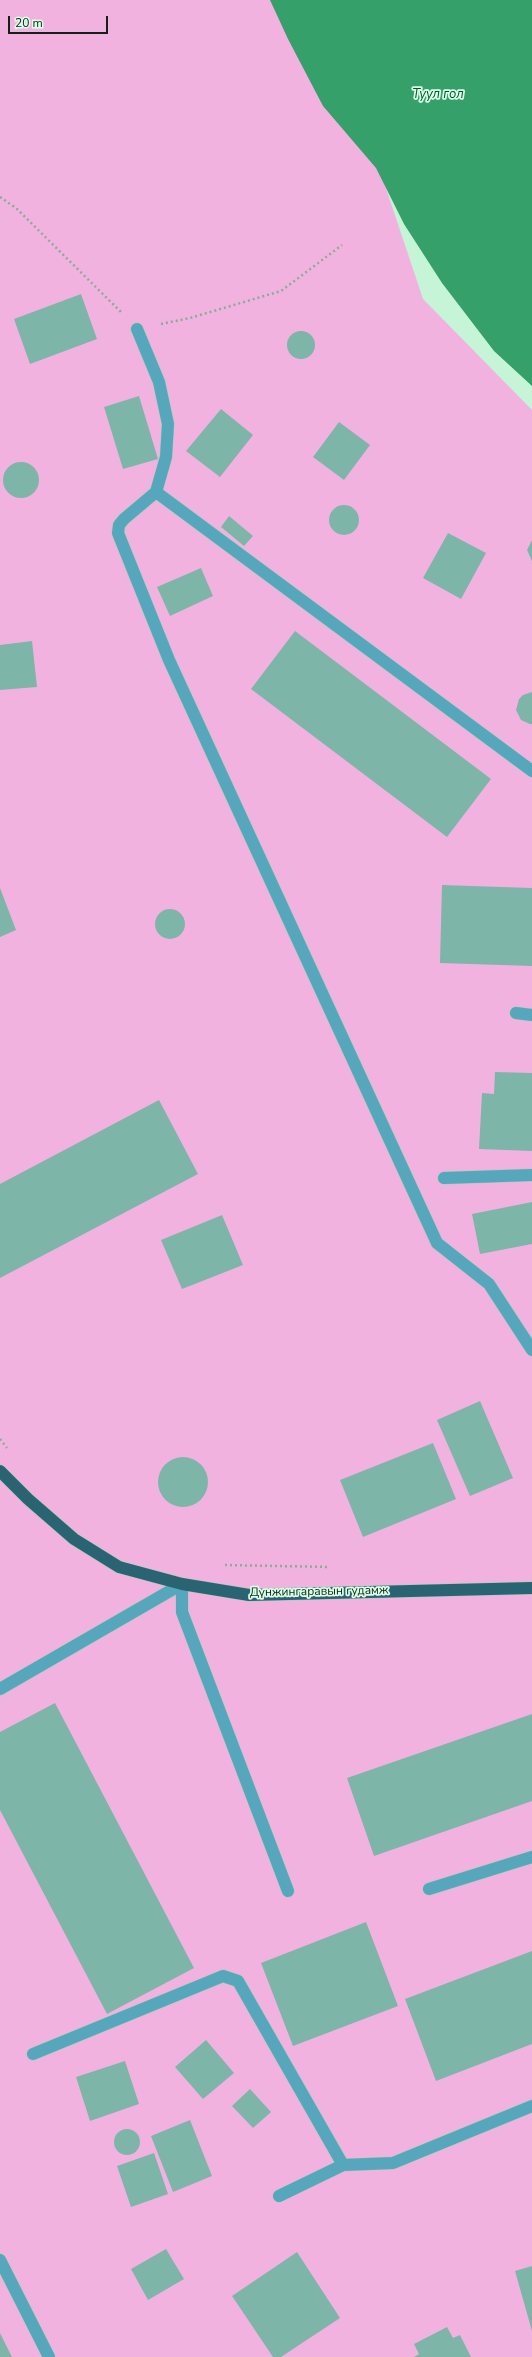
<!DOCTYPE html>
<html>
<head>
<meta charset="utf-8">
<style>
  body { margin:0 }
  #map { position:relative; width:532px; height:2357px; overflow:hidden; background:#c5f4d6; font-family:"Nunito Sans",sans-serif }
  canvas { display:block }
  .scale { position:absolute; left:8px; top:16px; width:100px; height:18px; box-sizing:border-box; border:2px solid #102217; border-top:0; padding-left:5px; font-size:12px; line-height:14px; white-space:nowrap; color:#102217; -webkit-text-stroke:3px #d9ffe6; paint-order:stroke }
</style>
</head>
<body>
<div id="map">
<canvas width="532" height="2357"></canvas>
<div class="scale">20 m</div>
</div>
<script>
const context = document.querySelector('canvas').getContext('2d');
context.lineJoin = 'round';
function fillPath(path, color) {
  context.fillStyle = color;
  context.fill(path, 'evenodd');
}
function strokePath(path, color, width, dash) {
  context.strokeStyle = color;
  context.lineWidth = width;
  context.lineCap = dash ? 'butt' : 'round';
  context.setLineDash(dash || []);
  context.stroke(path);
}
function write(font, color, halo, rows, align = 'center') {
  context.font = font + ' "Nunito Sans",sans-serif';
  context.lineWidth = 3.5;
  context.setLineDash([]);
  context.textBaseline = 'middle';
  context.strokeStyle = halo;
  context.fillStyle = color;
  for (const [text, x, y, turn = 0] of rows) {
    context.save();
    context.translate(x, y);
    context.rotate((+turn || 0) * Math.PI / 180);
    context.textAlign = isNaN(turn) ? turn : align;
    if (halo) context.strokeText(text, 0, 0);
    context.fillText(text, 0, 0);
    context.restore();
  }
}
fillPath(new Path2D(`
  M0,0H323L423,299L532,410V2357H0Z`), '#f2b2e0');
fillPath(new Path2D(`
  M270,0H532V386L494,351L442,283L404,224L376,168L323,106L288,39Z`), '#35a069');
fillPath(new Path2D(`
  M81,294L97,339L30,364L14,319Z
  M287 345a14 14 0 1 1 28 0a14 14 0 1 1-28 0Z
  M139,396L158,459L123,469L104,407Z
  M221,409L253,435L220,477L186,451Z
  M339,422L370,445L344,480L313,457Z
  M3 480a18 18 0 1 1 36 0a18 18 0 1 1-36 0Z
  M329 520a15 15 0 1 1 30 0a15 15 0 1 1-30 0Z
  M229,516L253,536L244,546L221,527Z
  M448,533L486,553L461,599L423,578Z
  M532,540V561L527,550Z
  M201,568L213,596L170,616L157,587Z
  M295,631L491,779L447,837L251,689Z
  M32,641L37,687L0,690V645Z
  M532,692V724H530L521,720L516,710L519,699L523,695Z
  M442,885L532,888V966L440,963Z
  M0,888L16,930L0,937Z
  M155 924a15 15 0 1 1 30 0a15 15 0 1 1-30 0Z
  M495,1072L532,1073V1151L479,1149L482,1093L494,1094Z
  M159,1100L198,1174L0,1278V1184Z
  M532,1202V1244L480,1254L472,1214Z
  M222,1215L243,1265L182,1289L161,1240Z
  M480,1401L513,1478L470,1496L437,1420Z
  M433,1443L456,1499L363,1537L340,1480Z
  M158 1482a25 25 0 1 1 50 0a25 25 0 1 1-50 0Z
  M55,1703L194,1968L107,2014L0,1810V1732Z
  M532,1714V1801L374,1856L347,1778Z
  M366,1922L398,2006L293,2046L261,1963Z
  M532,1951V2044L436,2081L405,1999Z
  M206,2040L234,2073L203,2099L175,2067Z
  M125,2061L139,2104L90,2121L76,2077Z
  M250,2089L271,2112L253,2128L232,2106Z
  M190,2120L212,2176L173,2192L151,2136Z
  M114 2142a13 13 0 1 1 26 0a13 13 0 1 1-26 0Z
  M154,2153L168,2194L131,2207L117,2166Z
  M166,2249L184,2279L148,2300L131,2269Z
  M297,2252L340,2318L281,2357H273L232,2296Z
  M532,2266V2331L515,2271Z
  M447,2327L453,2338L460,2335L471,2357H414L419,2354L414,2344Z
  M0,2333L12,2357H0Z`), '#7db6a8');
const minor = new Path2D(`
  M137,329L159,382L168,424L166,457L156,492L124,519L119,525L118,533L169,660L437,1243L489,1284L532,1350
  M156,492L532,771
  M516,1013L532,1015
  M444,1178L532,1175
  M182,1584V1612L288,1891
  M0,1689L182,1584
  M429,1889L532,1857
  M33,2054L223,1976L238,1981L343,2165
  M279,2196L343,2165L393,2163L532,2106
  M0,2260L49,2357`);
const major = new Path2D(`
  M0,1471L28,1499L74,1539L119,1567L182,1584L249,1595L532,1588`);
strokePath(minor, '#a4ceb4', 13);
strokePath(major, '#a4ceb4', 13);
strokePath(new Path2D(`
  M0,197L16,208L121,312
  M161,324L190,318L281,291L342,245
  M0,1439L7,1448
  M225,1565L330,1567`), '#88ad96', 2.5, [2, 3]);
strokePath(minor, '#56a7bc', 12);
strokePath(major, '#2a6473', 12);
write('12px', '#102217', '#d9ffe6', [
  ["Дүнжингаравын гудамж",319,1592,-1]
]);
write('italic 13px', '#005530', '#d9ffe6', [
  ["Туул гол",438,95]
]);
</script>
</body>
</html>
